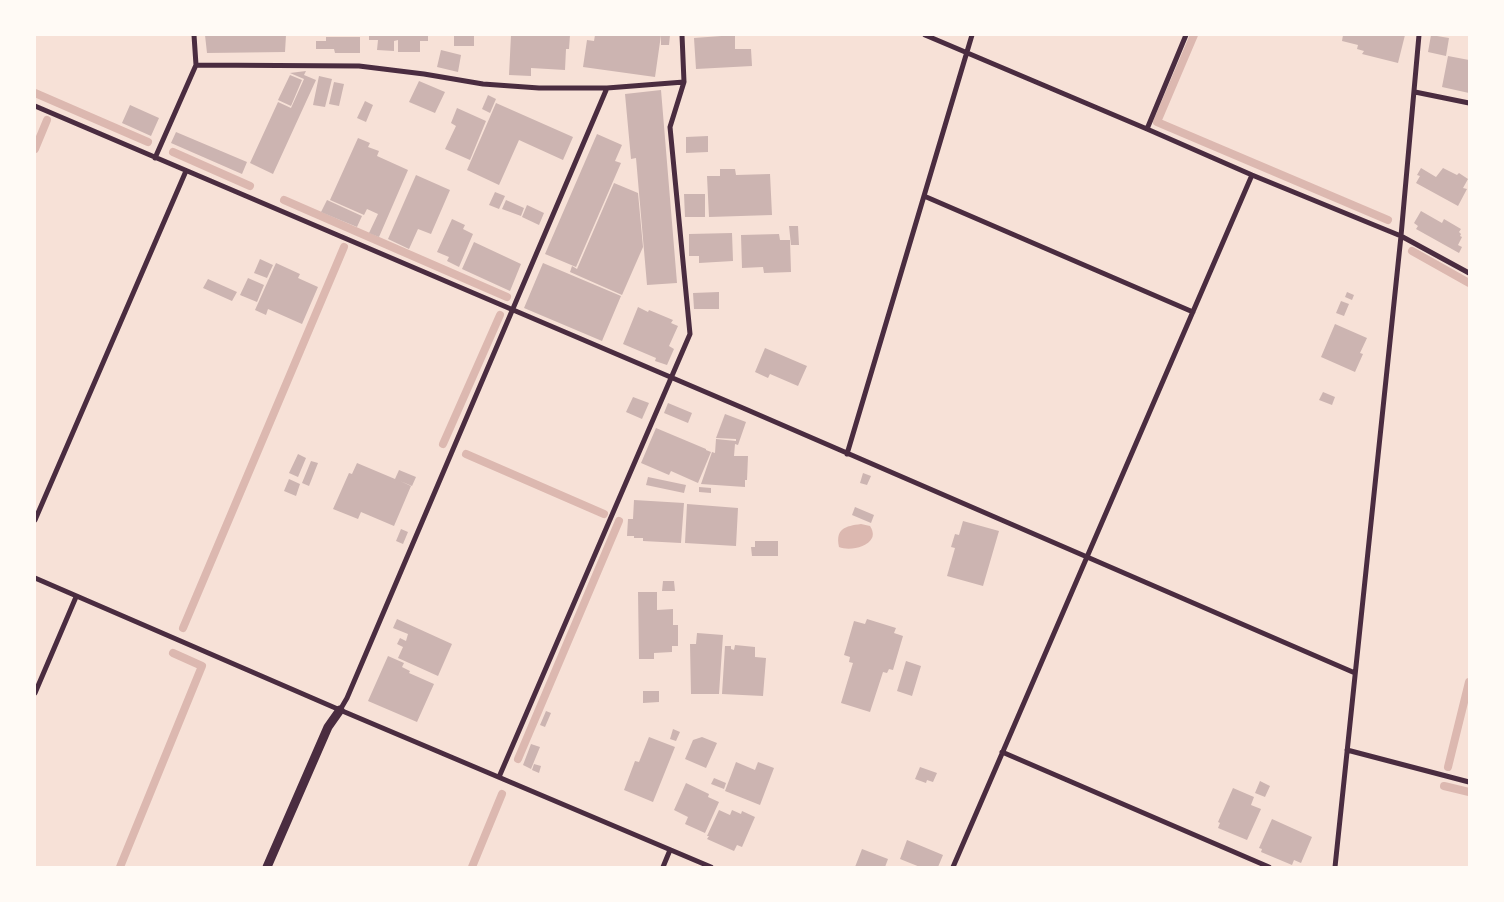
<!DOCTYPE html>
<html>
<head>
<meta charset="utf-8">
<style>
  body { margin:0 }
  #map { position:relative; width:1504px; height:902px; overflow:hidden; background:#f7e1d7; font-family:"Times New Roman",serif }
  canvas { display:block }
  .frame { position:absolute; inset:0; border:36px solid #fffaf5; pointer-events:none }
</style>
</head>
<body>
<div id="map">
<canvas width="1504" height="902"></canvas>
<div class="frame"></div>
</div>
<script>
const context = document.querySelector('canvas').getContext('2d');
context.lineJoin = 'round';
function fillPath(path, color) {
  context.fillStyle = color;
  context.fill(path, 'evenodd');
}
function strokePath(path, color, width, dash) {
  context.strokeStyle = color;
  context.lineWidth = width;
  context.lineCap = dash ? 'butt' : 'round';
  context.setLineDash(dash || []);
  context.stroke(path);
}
fillPath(new Path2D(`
  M861,524L870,526C872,529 874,534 872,538C867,548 848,551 839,547C835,529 845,526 861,524Z`), '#dcb8b0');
strokePath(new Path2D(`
  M1194,35L1157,122L1388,220
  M35,93L148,142
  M35,149L47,120
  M173,152L250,186
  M284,200L507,297
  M1412,251L1469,283
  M443,444L500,315
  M466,454L604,514
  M183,628L344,247
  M518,759L619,521
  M1448,767L1469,682
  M1444,786L1469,792
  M120,867L202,666L173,653
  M472,867L502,794`), '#dcb8b0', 8);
fillPath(new Path2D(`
  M205,35H286L285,52L207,53Z
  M369,35H428V41H420V52H398V40L394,41V51L377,50L378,40H369Z
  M454,35H474V46H454Z
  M511,35H570L569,49H566L565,70L531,68V76L509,75Z
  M595,35H661L655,77L583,67L587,40L594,41Z
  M661,35H670L669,45H661Z
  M735,35V49H751L752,66L696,69L694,38Z
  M1343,35H1405L1398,63L1362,54L1364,51L1357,49L1358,45L1342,41Z
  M1431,35L1449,38L1446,56L1428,52Z
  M326,37H360V53H335L334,49H316V41H326Z
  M441,50L461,55L458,72L437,67Z
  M1448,56L1469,60V93L1442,87Z
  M306,71L304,75L316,80L273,174L250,163L278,102L291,108L304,79L290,73Z
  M290,75L302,80L291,106L278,100Z
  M319,76L332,79L325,107L313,105Z
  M419,81L445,92L435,113L409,102Z
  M334,82L344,84L339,106L329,104Z
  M661,90L677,283L647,285L636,158L631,159L625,94Z
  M488,95L496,99L490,113L482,109Z
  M365,101L373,105L366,122L357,118Z
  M496,103L573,137L563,160L519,140L499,185L467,170Z
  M130,105L159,118L151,136L122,123Z
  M457,108L486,121L470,160L445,149L456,126L451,123Z
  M176,132L247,162L242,174L171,143Z
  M597,134L622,145L615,161L621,163L576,267L545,254Z
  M708,136V152L686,153V137Z
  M358,138L370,143L368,147L379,151L377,156L408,170L379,237L369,233L378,214L367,209L364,215L330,200Z
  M1421,168L1436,177L1443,168L1457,175L1459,173L1468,179L1463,188L1467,189L1458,206L1416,183L1420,176L1417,175Z
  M720,169H735L736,175L770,174L772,215L709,217L707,176H720Z
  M416,175L450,190L431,234L418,229L409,249L388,239Z
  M614,183L638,193L643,247L622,295L570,272L572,266L577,269Z
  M495,192L505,196L499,209L489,205Z
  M684,194H705V217H685Z
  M327,200L362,216L357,227L321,212Z
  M506,200L524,208L521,216L502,209Z
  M527,205L544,213L539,225L522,217Z
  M1421,211L1442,223L1444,219L1461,229L1459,232L1461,234L1460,236L1462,237L1458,245L1462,247L1459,253L1416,229L1418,226L1414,223Z
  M452,219L465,225L463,229L473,234L459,267L447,261L449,257L437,252Z
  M789,226H798L799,245H791Z
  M732,233L733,261L699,263V256H689V234Z
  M779,234L780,240H790L791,272L764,273L763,267L742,268L741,235Z
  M474,242L521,264L510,291L462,269Z
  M260,259L273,265L267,278L254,273Z
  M276,263L300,274L298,278L318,287L302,324L268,309L266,315L255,310Z
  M543,263L621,296L602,341L524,308Z
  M248,278L264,285L257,302L240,295Z
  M208,279L237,292L232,301L203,288Z
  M719,292V309H694L693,293Z
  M1347,292L1354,295L1352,300L1345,297Z
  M1341,301L1349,304L1344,316L1336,313Z
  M638,307L648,312L649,310L673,320L671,323L678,326L669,346L674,349L667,365L655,361L656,358L623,344Z
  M1335,324L1367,338L1360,353L1363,354L1355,372L1321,357Z
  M765,348L807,366L798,386L770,374L768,378L755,372Z
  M1323,392L1335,397L1332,405L1319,400Z
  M633,397L649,403L642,419L626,412Z
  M668,403L692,413L688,423L664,413Z
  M725,414L746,422L738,445L735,444L734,456H748L747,480H745V487L701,484L712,452L715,453L716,439L736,441V439L716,438Z
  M656,428L706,449V450L711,452L698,483L671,471L669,475L641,463Z
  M298,454L306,458L298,477L289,473Z
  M311,461L318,463L309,486L302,483Z
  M357,463L395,479L399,470L416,477L412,486L400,481L411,486L394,526L361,512L358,519L333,509L349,473L352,474Z
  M863,473L871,476L867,485L860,483Z
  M648,477L686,485L684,493L646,485Z
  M289,479L300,484L296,496L284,491Z
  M699,487L711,488V493L699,492Z
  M634,500L684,503L681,543L643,541V538H634V536H627L628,519H633Z
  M687,504L738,508L736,546L685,543Z
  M855,507L874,515L871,523L852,515Z
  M963,521L999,531L983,586L947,576L955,548L951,547L955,534L959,535Z
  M401,529L408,532L403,544L396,541Z
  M755,541H778V556H752L751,547H755Z
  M663,581H674L675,591H662Z
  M638,592H657V610L673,609V625H678V646H672V652L654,653V659H639Z
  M397,619L452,644L438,676L398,658L403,647L397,644L400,638L406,641L408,634L393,628Z
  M867,619L896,628L894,633L903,636L893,670L889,669L887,673L883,672L870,712L841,703L853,663L849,662L850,657L844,655L854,621L865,624Z
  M697,633L723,635L719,694H691L690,644H696Z
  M735,645L755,647V657L766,658L763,696L722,694L725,646H731V649L734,650Z
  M388,656L404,663L402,667L410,671L409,673L434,684L417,722L368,701Z
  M906,661L921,666L912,696L897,691Z
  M643,691H659V702L643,703Z
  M546,711L551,713L545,727L540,725Z
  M673,729L680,732L676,741L670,739Z
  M649,737L675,747L653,802L624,790L635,761L639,762Z
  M702,737L717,743L706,768L685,759L693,740Z
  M531,744L540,747L531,769L523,765Z
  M736,762L755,770L758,762L774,768L760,805L725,791Z
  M534,764L541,766L539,773L532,770Z
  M920,767L937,773L933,782L927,780L926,783L915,779Z
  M714,778L726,783L724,789L711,784Z
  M1260,781L1270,786L1265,797L1255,793Z
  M686,783L709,794L708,797L719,802L705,833L685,824L688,817L674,810Z
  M1233,788L1254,797L1251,805L1261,809L1247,840L1218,828L1220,823L1218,822Z
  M719,810L730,815L732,810L741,814L742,811L755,817L742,847L737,845L734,851L707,839L709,836H707Z
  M1272,819L1312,837L1301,863L1294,860L1292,865L1261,852L1262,849L1259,848Z
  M907,840L943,855L938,867H920L900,859Z
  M862,849L888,859L885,867H855Z`), '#ccb4b1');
strokePath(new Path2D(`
  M194,35L196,65L359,66L424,74L483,84L539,88H607L684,82L682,35
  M925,35L1147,129L1252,175L1401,236L1469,273
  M1415,92L1469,103
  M35,106L743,408L1355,673
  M1147,129L1186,35
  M155,158L196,65
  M924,196L1193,312
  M847,454L972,35
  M35,520L186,171
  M35,578L340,710L711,867
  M35,693L76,597
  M340,710L347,698L607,88
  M1347,750L1469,782
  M1002,752L1269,867
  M499,777L690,334L670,127L684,82
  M663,867L670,850
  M953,867L1252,175
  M1335,867L1401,236L1419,35`), '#4a2c40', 5);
strokePath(new Path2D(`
  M267,867L328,727L340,710`), '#4a2c40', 9);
</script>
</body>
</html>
